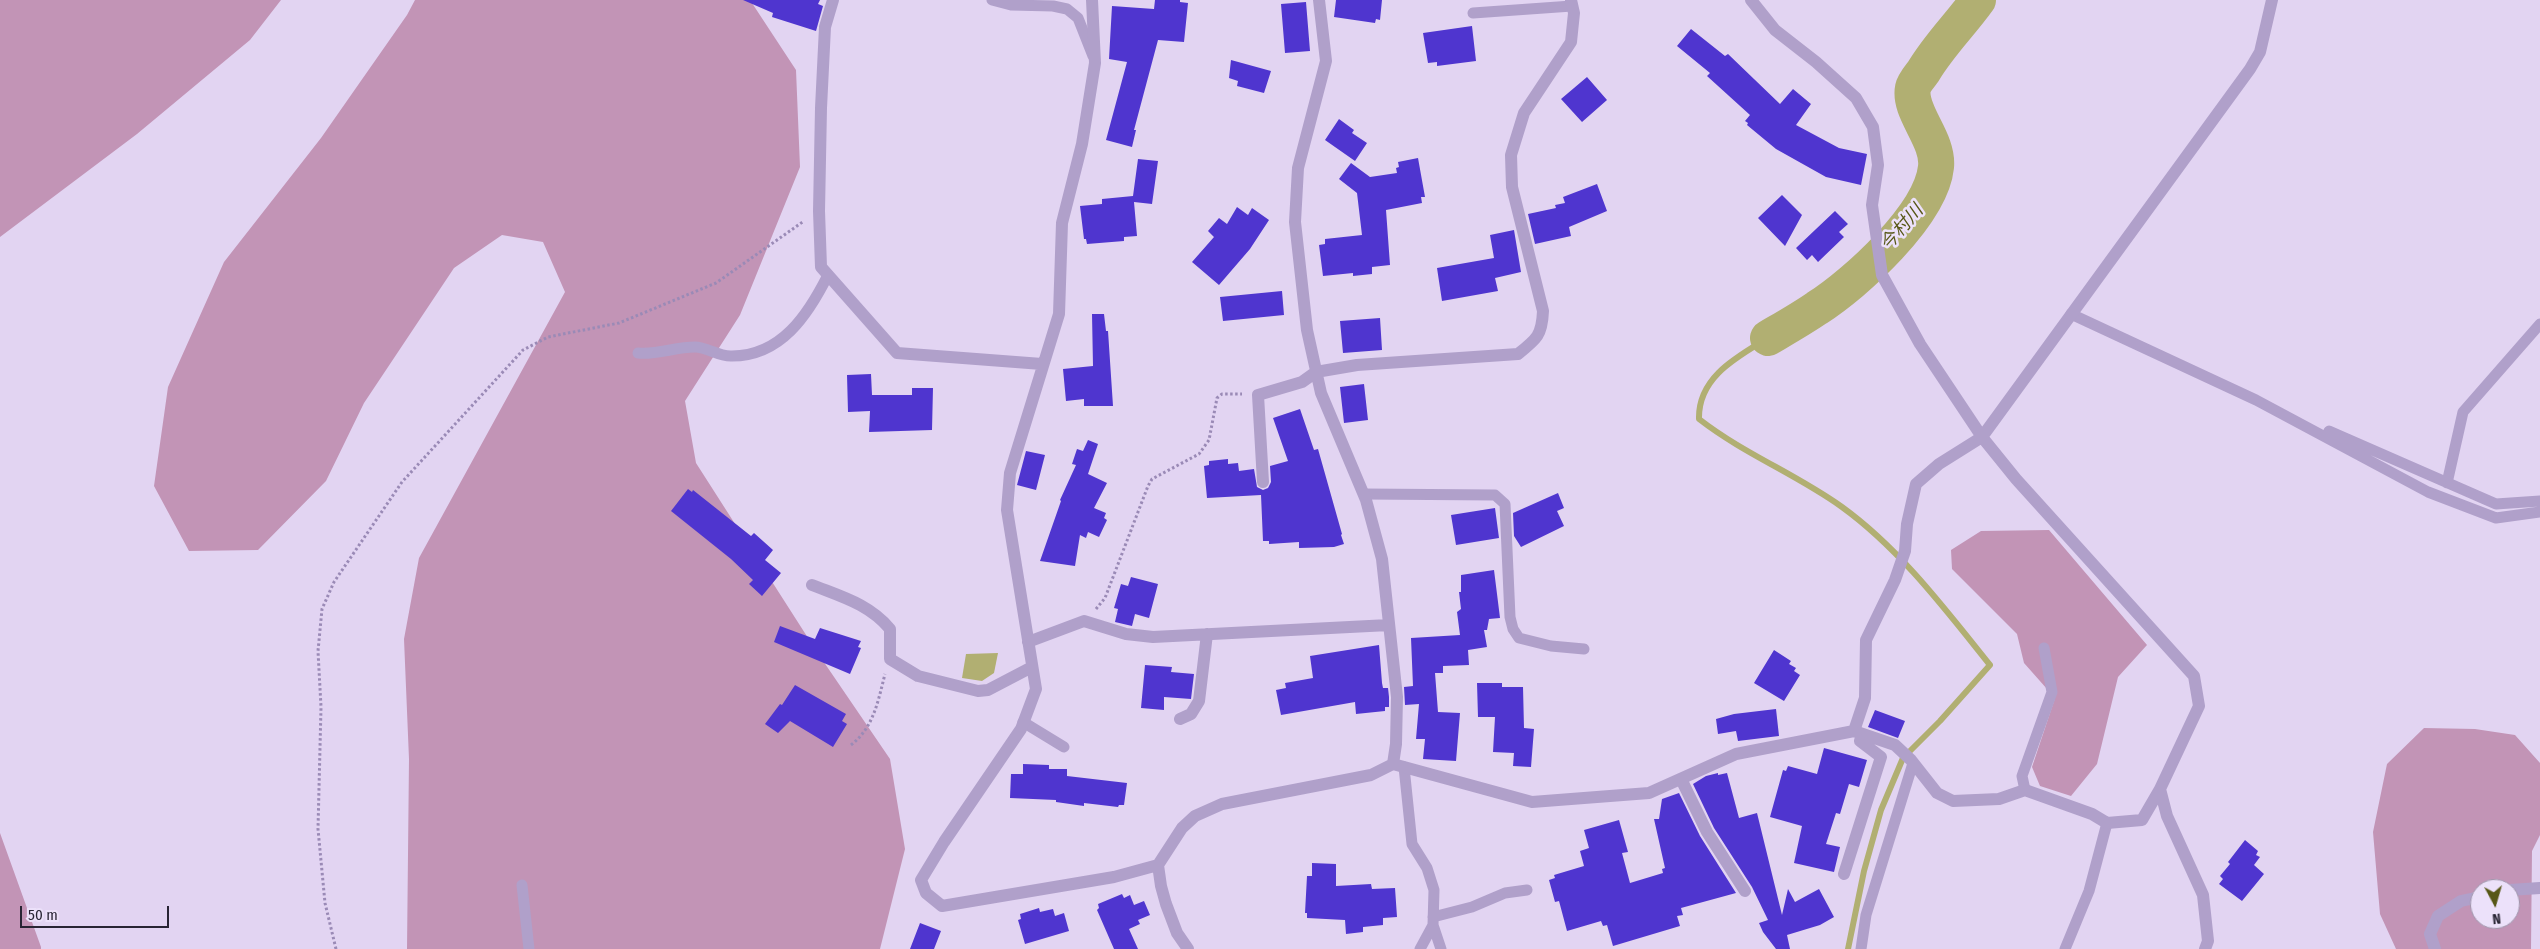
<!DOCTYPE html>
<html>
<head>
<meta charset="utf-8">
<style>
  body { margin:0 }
  #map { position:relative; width:2540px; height:949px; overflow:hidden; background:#e2d4f2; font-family:"Fira Sans Condensed",sans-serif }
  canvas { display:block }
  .north { position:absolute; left:2470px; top:879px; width:50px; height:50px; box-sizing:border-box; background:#ece1fa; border:1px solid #9e95ab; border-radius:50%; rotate:174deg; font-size:14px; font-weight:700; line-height:20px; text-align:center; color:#282434 }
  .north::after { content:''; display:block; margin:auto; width:18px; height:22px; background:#575717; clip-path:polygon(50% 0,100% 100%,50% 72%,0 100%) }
  .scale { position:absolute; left:20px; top:906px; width:149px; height:22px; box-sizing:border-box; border:2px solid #282434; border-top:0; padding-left:6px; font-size:15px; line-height:18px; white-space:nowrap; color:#282434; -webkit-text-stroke:4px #ece1fa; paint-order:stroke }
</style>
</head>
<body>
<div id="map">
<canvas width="2540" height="949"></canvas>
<div class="north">N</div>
<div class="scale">50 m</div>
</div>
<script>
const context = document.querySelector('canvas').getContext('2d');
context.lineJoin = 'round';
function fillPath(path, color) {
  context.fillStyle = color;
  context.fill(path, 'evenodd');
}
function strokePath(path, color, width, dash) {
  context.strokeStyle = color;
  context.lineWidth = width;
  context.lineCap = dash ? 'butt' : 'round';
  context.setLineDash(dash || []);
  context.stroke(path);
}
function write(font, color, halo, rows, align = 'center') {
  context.font = font + ' "Fira Sans Condensed","Noto Sans JP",sans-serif';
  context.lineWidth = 5;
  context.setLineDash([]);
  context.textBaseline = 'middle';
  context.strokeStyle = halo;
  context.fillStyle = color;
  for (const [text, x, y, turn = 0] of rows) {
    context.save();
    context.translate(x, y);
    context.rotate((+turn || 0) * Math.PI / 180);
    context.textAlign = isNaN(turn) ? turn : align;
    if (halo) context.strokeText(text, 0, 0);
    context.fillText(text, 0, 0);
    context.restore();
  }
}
fillPath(new Path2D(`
  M0,0H281L250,40L137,134L0,237Z
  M415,0H750L796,70L800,167L740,315L685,401L696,463L817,652L890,759L905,849L880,949H407L409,759L404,639L419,558L565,292L543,242L502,235L454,268L364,403L326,481L258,550L189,551L154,486L168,387L224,262L321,138L407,15Z
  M2049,530L2147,645L2118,677L2097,764L2071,796L2040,786L2032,767L2055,698L2024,663L2017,634L1952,569L1951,550L1981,531Z
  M2424,728L2475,729L2515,735L2540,763V835L2532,851L2531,949H2396L2380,914L2373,832L2387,764ZM2480,889H2510V919H2480Z
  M0,833L41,947V949H0Z`), '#c294b6');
fillPath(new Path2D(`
  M998,653L994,673L982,681L962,678L966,654Z`), '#b1af72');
strokePath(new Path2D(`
  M1768,338C1737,357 1698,377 1699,419C1744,454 1796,474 1842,507C1900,549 1945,609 1990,665L1940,721L1903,758L1881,810L1864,871L1848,949`), '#b1af72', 6);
strokePath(new Path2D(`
  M1768,338C1785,328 1801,319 1817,308C1856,283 1931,215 1936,167C1939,139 1908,112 1913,88C1914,83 1920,76 1923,72C1939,45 1960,25 1978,0`), '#b1af72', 36);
fillPath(new Path2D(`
  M743,0H820L818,4L823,6L816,31L772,17L773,13Z
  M1155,0H1180V2L1188,3L1184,42L1158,40L1134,130H1136L1132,147L1106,140L1127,62L1109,59L1112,6L1154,9Z
  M1336,0H1382L1380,20L1376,19L1375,23L1334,17Z
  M1306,2L1310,51L1285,53L1281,4Z
  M1472,26L1476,61L1437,66V62L1428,63L1423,33Z
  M1691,29L1725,56L1728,54L1780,104L1793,89L1811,104L1796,125L1839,148L1867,154L1861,185L1826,177L1776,149L1747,125L1748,123L1745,121L1750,115L1707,76L1710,73L1677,46Z
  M1231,60L1271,71L1264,93L1237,86L1238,81L1229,78Z
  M1587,77L1607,100L1582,122L1561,99Z
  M1339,119L1354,130L1352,133L1367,143L1355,161L1325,140Z
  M1418,158L1425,197H1421L1422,203L1386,210L1390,265L1372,267V274L1353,276V273L1323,276L1319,245L1325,244V239L1362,235L1357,193L1339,179L1351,163L1370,177L1397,173L1396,168L1399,167L1398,162Z
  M1138,159L1158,161L1152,204L1134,202L1137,236L1124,237V241L1087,244L1086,239H1084L1080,206L1102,204V199L1133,196Z
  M1597,184L1607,211L1569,227L1571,236L1535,244L1528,214L1556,208L1555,205L1565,203L1563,197Z
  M1782,195L1802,215L1785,246L1758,218Z
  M1237,207L1248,215L1252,208L1269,220L1250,249L1219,285L1192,262L1214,237L1208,231L1219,218L1227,224Z
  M1835,211L1848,224L1839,232L1844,237L1818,262L1812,255L1807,260L1796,248Z
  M1514,230L1521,272L1495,278L1498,291L1442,301L1437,268L1494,258L1490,235Z
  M1282,291L1284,315L1223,321L1220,297Z
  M1092,314H1104L1106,331H1108L1113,406H1084V399L1066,401L1063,369L1093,366Z
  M1380,318L1382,350L1343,353L1340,321Z
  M871,374L872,395H912V388H933L932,430L869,432L870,411L848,412L847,375Z
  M1364,384L1368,420L1344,423L1340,387Z
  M1300,409L1314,450L1318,449L1342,534L1341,535L1344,544L1334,547L1299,548V542L1269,544V541H1263L1261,495L1207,498L1204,466L1209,465V461L1228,459V464L1238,463L1239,471L1254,469L1257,487L1263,490L1268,488L1271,482L1270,466L1288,461L1273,418Z
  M1088,440L1098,444L1088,474L1107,483L1094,508L1106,513L1104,518L1107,520L1099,537L1088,532L1086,538L1080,535L1075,566L1040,561L1061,501L1060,500L1076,465L1072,464L1077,449L1083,451Z
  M1026,451L1045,455L1036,490L1017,485Z
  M688,489L692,492L693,490L751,536L754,533L773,550L765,560L781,573L762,596L749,584L753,580L731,559L671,511Z
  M1558,493L1564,508L1557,511L1564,526L1521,547L1514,536L1513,513Z
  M1495,508L1499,538L1456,545L1451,515Z
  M1494,570L1500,618L1489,619L1487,630H1484L1487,647L1468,650L1469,665L1443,666V673H1435L1438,712L1460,713L1456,761L1423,759L1425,739H1416L1419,704L1405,705L1404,687L1413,686L1411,638L1460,635L1457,612L1461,609L1459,592H1461V575Z
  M1131,577L1158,584L1149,618L1135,614L1132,626L1115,622L1118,609L1114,608L1121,584L1128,586Z
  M780,626L815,639L820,628L861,641L858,647L861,648L850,674L774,642Z
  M1379,645L1382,683L1383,688H1388L1389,697V707H1385V711L1356,714L1355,702L1281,715L1276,690L1286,688L1285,683L1313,678L1310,656Z
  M1774,650L1791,661L1789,664L1796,668L1794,671L1800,675L1784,701L1754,683Z
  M1145,665L1172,667L1171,672L1194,674L1191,699L1164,697V710L1141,708Z
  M1477,683H1502V687H1523L1524,728L1534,729L1531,767L1513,766L1514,753L1493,752L1495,717H1478Z
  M795,685L846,714L842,721L847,724L833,747L790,721L778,733L765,724L780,704L782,705Z
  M1776,709L1779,736L1738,741L1736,731L1718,734L1716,719L1734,714Z
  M1875,710L1905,721L1898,738L1868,727Z
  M1824,748L1867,760L1859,787L1849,784L1840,814L1836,813L1826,844L1840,847L1834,872L1794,863L1802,826L1770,817L1783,770L1786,771L1788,766L1817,774Z
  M1023,764L1049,765V769H1067V776L1127,783L1124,805H1119L1118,807L1084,803V806L1056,802V800L1010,798L1011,774H1023Z
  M1718,773V775L1727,773L1739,818L1757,813L1782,915L1788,889L1795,902L1819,889L1834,917L1820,925L1787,935L1790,949H1776L1763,932L1759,923L1768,920L1752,887L1714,828L1693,784L1706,776Z
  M1679,793L1700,836L1736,893L1681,908L1683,915L1677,916L1680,926L1613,946L1607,925L1603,926L1601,921L1567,931L1559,901L1555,902L1549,880L1555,878L1554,875L1584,866L1580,851L1589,848L1584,830L1619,820L1628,852L1622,853L1630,883L1663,873L1662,869L1665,868L1654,819H1659L1662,799Z
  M2245,840L2258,851L2256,855L2260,857L2254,865L2264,874L2242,901L2219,884L2223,879L2220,876L2230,864L2228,862Z
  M1312,863L1336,864V886L1371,884L1372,889L1395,888L1397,917L1383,918V925L1363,927V932L1346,934L1345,920L1307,918V913H1305L1307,876H1312Z
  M1122,894L1124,898L1130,895L1134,905L1144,901L1150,915L1138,920L1140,924L1129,929L1138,949H1114L1097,910L1099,908L1098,904Z
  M1039,908L1040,912L1053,909L1055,916L1064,913L1069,931L1025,944L1018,920L1021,919L1020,914Z
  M920,923L941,931L934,949H910Z`), '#4f35cf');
strokePath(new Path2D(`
  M1096,609L1105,598L1148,486L1152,479L1199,454L1209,440L1217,398L1222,394H1242
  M851,745C874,727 878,701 885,674
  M336,949L325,903L318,829L321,707L318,651L322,609L334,582L402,482L523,350L548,337L619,323L716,283L804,221`), '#9a8ab6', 3, [2.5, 2.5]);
strokePath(new Path2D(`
  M992,0L1011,5L1053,6L1067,9L1078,18L1093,56
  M1473,13L1572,6
  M2071,314L2256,400L2428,492L2496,518L2540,512
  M638,353C657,355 675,347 695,347C707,347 719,357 732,356C781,356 808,315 828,275
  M2329,431L2496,504L2540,501
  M2447,483L2463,412L2540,324
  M1364,494L1495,495L1505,504L1510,617L1513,629L1519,638L1551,646L1584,649
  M1023,722L1064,747
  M1404,767L1412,844L1427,868L1434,890L1433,925L1441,949
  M2025,790L2022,776L2052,692L2044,648
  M522,885L529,949
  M1433,917L1472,907L1505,893L1527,890
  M1420,949L1433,925
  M1861,949L1866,915L1913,763
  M2065,949L2089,891L2107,823`), '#b0a0ca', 11);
strokePath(new Path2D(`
  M833,0L825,27L821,108L819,211L821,267L897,353L1042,364
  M1092,0L1095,63L1082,144L1062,223L1059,314L1010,473L1007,510L1036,689L1021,729L944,842L921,880L926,893L942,906L1114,877L1158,865
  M1319,0L1326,61L1298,168L1295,222L1307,330L1321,393L1366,500L1382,559L1397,697L1396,744L1393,764
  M1751,0L1775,30L1816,62L1856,98L1873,127L1878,165L1872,205L1882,275L1920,344L1982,437L2016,479L2194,676L2199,706L2160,789L2167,816L2203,895L2208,941L2205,949
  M1263,482L1258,395L1302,382L1316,372L1357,365L1518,354C1537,339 1542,335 1543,311L1512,187L1511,155L1524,113L1571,42L1574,13L1571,0
  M812,585C842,597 869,604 890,629V659L918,676L978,691L988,690L1032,667
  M1028,642L1084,621L1126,634L1153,637L1389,625
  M1180,719L1191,714L1199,701L1207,634
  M1854,731L1895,745L1911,760L1937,793L1953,801L1999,799L2025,790L2092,814L2107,823L2142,820L2160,789
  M1681,779L1707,832L1745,891
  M1844,874L1881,757L1860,741L1862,734
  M2510,890L2540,888
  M1188,949L1177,933L1166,904L1161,886L1158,865L1182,828L1195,816L1222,804L1371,775L1393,764L1532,802L1649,793L1736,754L1854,731L1865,698L1866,640L1895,580L1905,551L1907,524L1916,484L1939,464L1982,437L2250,69L2260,52L2272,0
  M2435,949L2430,934L2438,916L2461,901L2480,897`), '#b0a0ca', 12);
write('italic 18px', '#575717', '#ece1fa', [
  ["今村川",1902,228,-49]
]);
</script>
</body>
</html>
